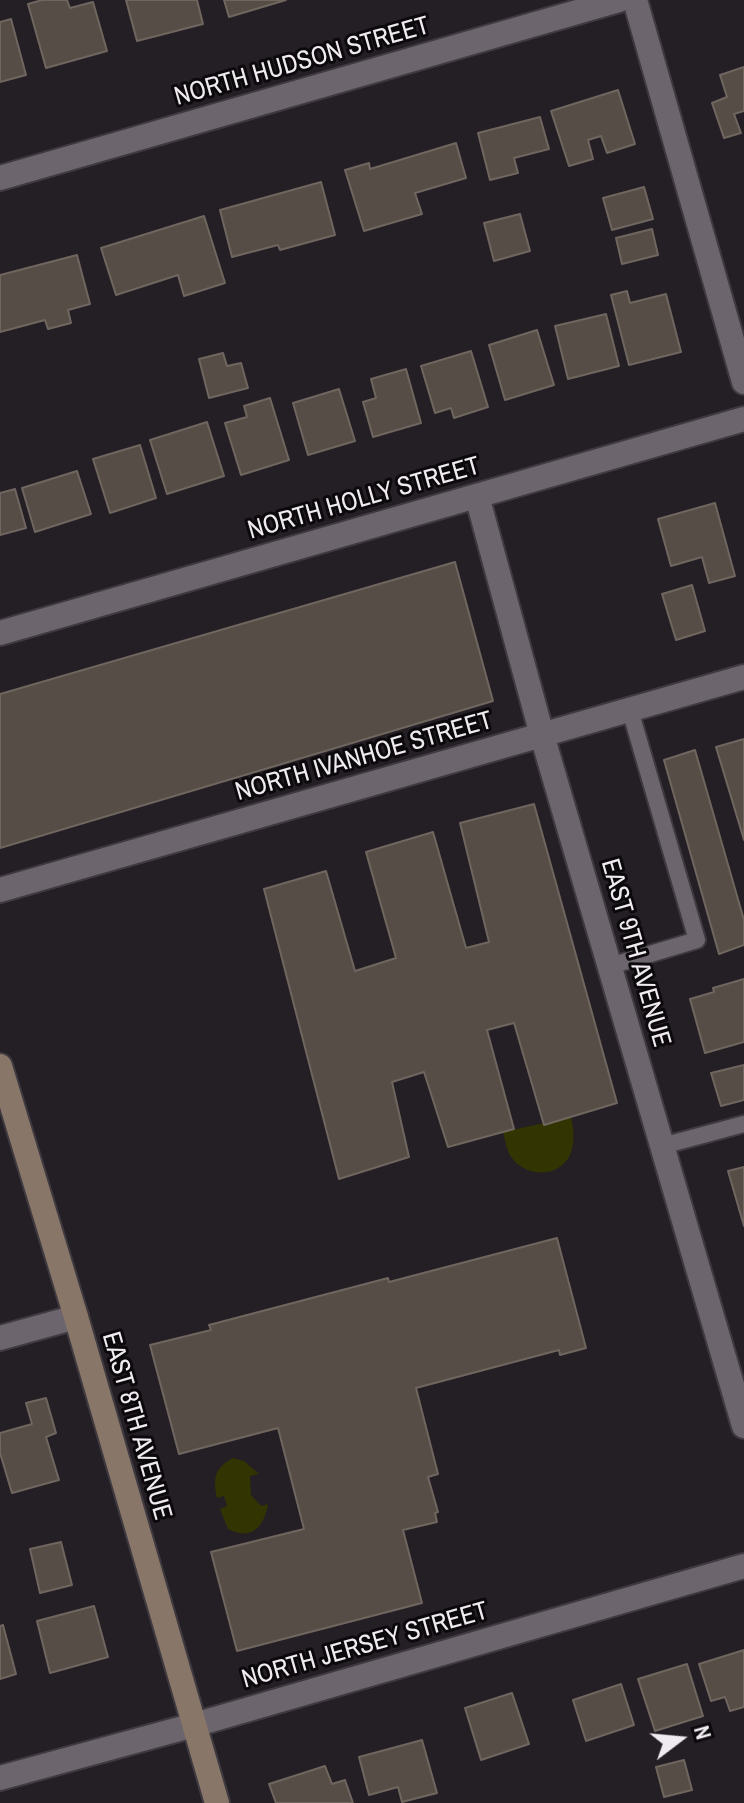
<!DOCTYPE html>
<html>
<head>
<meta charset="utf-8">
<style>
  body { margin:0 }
  #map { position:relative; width:744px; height:1803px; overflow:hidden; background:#241e25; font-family:"Archivo Narrow",sans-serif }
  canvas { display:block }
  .north { position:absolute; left:640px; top:1699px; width:80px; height:80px; -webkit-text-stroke:6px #0c090c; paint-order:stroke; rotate:74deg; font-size:22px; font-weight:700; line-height:32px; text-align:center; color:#efebf0 }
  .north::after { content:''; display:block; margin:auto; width:28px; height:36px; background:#efebf0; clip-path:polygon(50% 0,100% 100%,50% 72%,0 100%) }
</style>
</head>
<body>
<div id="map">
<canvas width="744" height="1803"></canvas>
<div class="north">N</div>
</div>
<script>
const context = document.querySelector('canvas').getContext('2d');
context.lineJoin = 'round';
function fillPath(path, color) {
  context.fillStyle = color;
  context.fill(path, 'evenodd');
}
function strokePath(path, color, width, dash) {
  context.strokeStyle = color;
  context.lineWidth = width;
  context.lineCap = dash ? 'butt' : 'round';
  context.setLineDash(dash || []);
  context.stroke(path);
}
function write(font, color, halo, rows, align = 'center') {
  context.font = font + ' "Archivo Narrow",sans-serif';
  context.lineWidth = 6;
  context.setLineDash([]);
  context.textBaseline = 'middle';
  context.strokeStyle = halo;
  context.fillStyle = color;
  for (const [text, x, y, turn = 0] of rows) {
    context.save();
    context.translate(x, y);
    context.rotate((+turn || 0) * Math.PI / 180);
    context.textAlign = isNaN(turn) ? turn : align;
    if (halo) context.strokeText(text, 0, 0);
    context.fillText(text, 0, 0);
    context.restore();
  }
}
fillPath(new Path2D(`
  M571,1117C574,1129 575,1144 570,1155C558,1179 525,1177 511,1157C507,1151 505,1140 503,1132Z
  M233,1458L244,1461L259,1474L250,1476L251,1495L261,1506L268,1504C264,1527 252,1541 228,1529L220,1509L227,1506L224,1496L217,1498C213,1478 214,1468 233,1458Z`), '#323502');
const building = new Path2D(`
  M42,0H67L70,8L93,2L107,51L46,68L28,4Z
  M126,0H197L203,24L137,41Z
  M224,0H286L229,17Z
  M11,19L26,75L0,82V22Z
  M744,67V111L734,114L741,133L724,138L712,103L727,97L720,75Z
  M618,90L635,144L607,153L601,136L588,140L593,159L569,166L551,111Z
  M540,117L549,149L514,158L518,173L490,180L478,133Z
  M456,143L466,178L415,193L422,214L364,231L345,170L369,163L370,169Z
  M321,182L335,235L280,250L278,245L232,257L220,210Z
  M644,187L653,219L612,230L603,198Z
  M520,214L530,251L494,261L484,223Z
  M204,216L225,283L184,296L178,275L116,295L101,248Z
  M652,229L658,255L622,264L616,238Z
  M77,255L90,304L68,310L71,323L48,329L45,320L0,332V275Z
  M627,291L630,303L666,294L681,352L629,365L611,295Z
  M606,314L619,366L568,379L555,326Z
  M537,330L554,385L505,400L489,345Z
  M471,351L488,407L454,418L451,408L435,413L421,366Z
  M223,353L227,366L241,363L248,388L209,398L199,359Z
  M406,369L421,423L373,437L363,402L376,398L371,379Z
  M339,389L355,441L308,455L293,403Z
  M270,398L289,460L241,475L225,423L247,417L244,406Z
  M207,422L224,476L167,494L150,440Z
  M140,445L156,498L110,513L93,459Z
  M77,471L91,514L35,532L22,488Z
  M15,489L26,528L0,535V493Z
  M715,503L735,576L709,583L702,557L671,566L658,519Z
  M455,562L493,701L0,848V694Z
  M692,585L705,631L676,640L662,594Z
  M744,739V840L716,747Z
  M695,750L744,920V945L719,954L664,760Z
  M534,804L617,1103L544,1125L514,1023L487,1030L514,1129L448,1147L424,1072L392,1082L409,1157L339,1179L264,889L326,871L355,971L396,958L366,852L433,832L466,948L489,942L460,823Z
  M744,979V1042L705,1053L690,999L714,992L713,988Z
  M744,1065V1100L721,1106L711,1073Z
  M744,1167V1226L728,1171Z
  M557,1238L586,1348L560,1355L559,1350L416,1388L438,1474L428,1477L438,1512L435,1513L437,1522L403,1530L422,1603L237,1651L211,1552L304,1529L278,1428L179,1454L150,1345L211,1330L209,1325L388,1278L389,1282Z
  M46,1398L56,1433L46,1437L59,1480L12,1493L0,1453V1433L32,1424L26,1403Z
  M61,1542L72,1585L40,1593L30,1549Z
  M94,1606L108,1657L50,1673L37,1621Z
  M3,1625L16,1674L0,1679V1626Z
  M744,1650V1707L730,1711L725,1697L711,1701L699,1664Z
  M687,1664L703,1716L655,1731L638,1679Z
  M621,1684L634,1725L586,1741L573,1700Z
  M512,1693L529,1744L481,1760L465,1708Z
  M422,1740L437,1793L402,1802L398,1787L369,1795L359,1757Z
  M684,1760L692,1790L664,1797L656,1767Z
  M325,1766L332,1784L345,1780L353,1803H276L269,1784Z`);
fillPath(building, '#564d46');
strokePath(building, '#6f665f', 2);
const lane = new Path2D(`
  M610,966L697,940L630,710
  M662,1146L744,1124`);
const street = new Path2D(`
  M635,0L744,382
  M0,178L619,0
  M477,496L542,735L744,1426
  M0,633L744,419
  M0,890L744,677
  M0,1338L76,1317
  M0,1778L194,1725L744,1566`);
const secondary = new Path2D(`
  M0,1066L76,1317L217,1803`);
strokePath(lane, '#3f3a40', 20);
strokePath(street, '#3f3a40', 28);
strokePath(secondary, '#3f3a40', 28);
strokePath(lane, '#6d656e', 16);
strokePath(street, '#6d656e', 24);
strokePath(secondary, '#887668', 24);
write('26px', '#efebf0', '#0c090c', [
  ["NORTH HUDSON STREET",302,62,-16],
  ["NORTH HOLLY STREET",364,499,-16],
  ["NORTH IVANHOE STREET",364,757,-16],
  ["EAST 9TH AVENUE",635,953,74],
  ["EAST 8TH AVENUE",136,1426,74],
  ["NORTH JERSEY STREET",365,1646,-16]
]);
</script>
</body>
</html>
